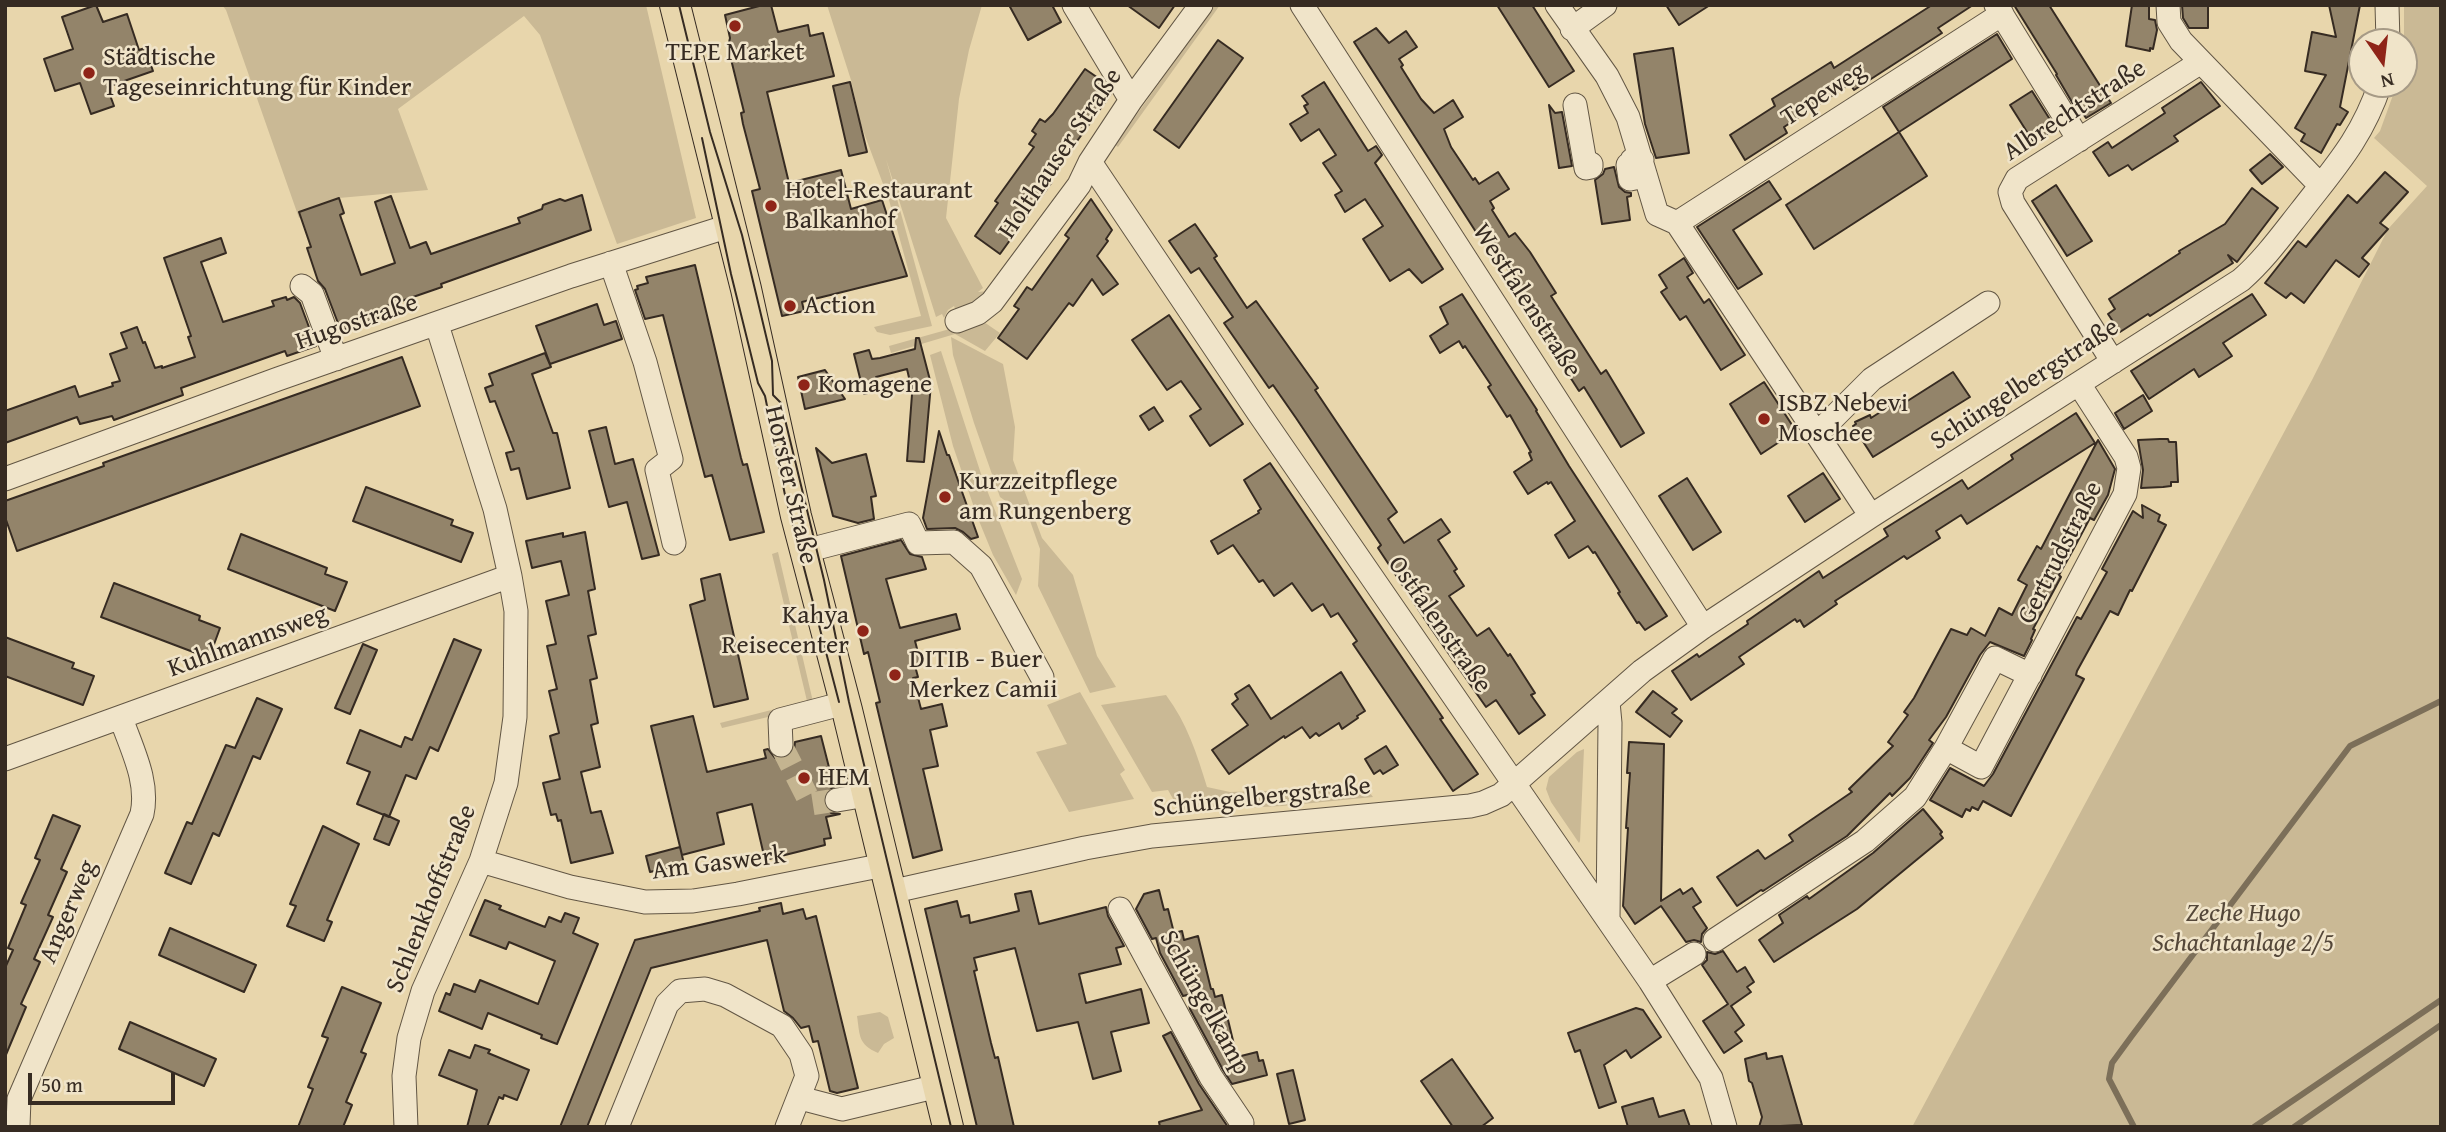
<!DOCTYPE html>
<html>
<head>
<meta charset="utf-8">
<style>
  body { margin:0 }
  #map { position:relative; width:2446px; height:1132px; overflow:hidden; background:#e8d6ac; font-family:"Gentium Book Plus",serif }
  canvas { display:block }
  .frame { position:absolute; inset:0; border:7px solid #362b22; pointer-events:none }
  .north { position:absolute; left:2348px; top:28px; width:70px; height:70px; box-sizing:border-box; background:#f0e4c9; border:2px solid #a69a86; border-radius:50%; rotate:166deg; font-size:19px; font-weight:700; line-height:28px; text-align:center; color:#362b22 }
  .north::after { content:''; display:block; margin:auto; width:24px; height:32px; background:#8f2418; clip-path:polygon(50% 0,100% 100%,50% 72%,0 100%) }
  .scale { position:absolute; left:28px; top:1073px; width:147px; height:32px; box-sizing:border-box; border:4px solid #362b22; border-top:0; padding-left:9px; font-size:21px; line-height:24px; white-space:nowrap; color:#362b22; -webkit-text-stroke:5px #f0e4c9; paint-order:stroke }
</style>
</head>
<body>
<div id="map">
<canvas width="2446" height="1132"></canvas>
<div class="frame"></div>
<div class="north">N</div>
<div class="scale">50 m</div>
</div>
<script>
const context = document.querySelector('canvas').getContext('2d');
context.lineJoin = 'round';
function fillPath(path, color) {
  context.fillStyle = color;
  context.fill(path, 'evenodd');
}
function strokePath(path, color, width, dash) {
  context.strokeStyle = color;
  context.lineWidth = width;
  context.lineCap = dash ? 'butt' : 'round';
  context.setLineDash(dash || []);
  context.stroke(path);
}
function write(font, color, halo, rows, align = 'center') {
  context.font = font + ' "Gentium Book Plus",serif';
  context.lineWidth = 5;
  context.setLineDash([]);
  context.textBaseline = 'middle';
  context.strokeStyle = halo;
  context.fillStyle = color;
  for (const [text, x, y, turn = 0] of rows) {
    context.save();
    context.translate(x, y);
    context.rotate((+turn || 0) * Math.PI / 180);
    context.textAlign = isNaN(turn) ? turn : align;
    if (halo) context.strokeText(text, 0, 0);
    context.fillText(text, 0, 0);
    context.restore();
  }
}
fillPath(new Path2D(`
  M222,5H646L696,218L617,244L540,35L524,16L398,109L428,190L339,198L299,218L226,10Z
  M827,5H982L969,50L959,99L946,218L983,288L978,292L997,290L958,316L954,306L948,310L944,318L942,314L936,317L886,159L932,326L890,335L877,332L874,327L921,316L889,200L861,125L851,80Z
  M1215,5H1220L1118,147L1115,145Z
  M2404,5H2441V1127H1912L2312,380L2388,229L2427,186L2374,138L2380,131L2397,84H2404Z
  M978,318L1000,333L985,351L955,334L891,353L889,346L964,325Z
  M951,337L1003,364L1015,427L1013,460L1042,538L1073,575L1097,656L1116,687L1090,693L1038,586L1040,549L1029,518L1000,497L974,423L953,355Z
  M941,351L983,480L1022,579L1016,595L993,555L977,516L953,446L930,355Z
  M778,552L814,706L722,728L720,723L807,701L772,554Z
  M1080,692L1125,770L1120,774L1134,799L1069,812L1036,752L1067,744L1047,705Z
  M1166,695C1187,723 1197,754 1207,787L1230,792L1366,788L1373,797L1282,806L1180,811L1168,790L1152,792L1101,705Z
  M1584,749L1580,841L1579,843L1551,802L1546,789L1549,777L1577,752Z
  M880,1012L888,1017L894,1038L884,1044L878,1053C858,1044 860,1036 857,1016Z`), '#cab995');
strokePath(new Path2D(`
  M2134,1127L2109,1079L2112,1063L2131,1037L2350,746L2441,701
  M2254,1127L2441,1000
  M2294,1127L2441,1025`), '#7c6f59', 6);
const building = new Path2D(`
  M96,5L103,22L127,14L139,50L145,48L153,71L107,87L114,106L91,114L80,83L55,91L44,59L73,49L62,17Z
  M763,5H771L778,32L808,25L810,36L823,33L834,76L767,92L789,183L841,170L851,209L882,200L907,276L802,302L804,311L782,316L752,191L760,189L743,124L741,113L744,112L728,47L730,38L725,15Z
  M1009,5H1052L1061,22L1028,40Z
  M1127,5H1175L1159,28Z
  M1497,5H1532L1574,71L1549,87Z
  M1666,5H1710L1679,25Z
  M1932,5H1973L1938,28L1942,33L1854,90L1850,84L1784,127L1787,133L1745,160L1730,135L1775,106L1772,99L1831,62L1834,68Z
  M2014,5H2049L2111,103L2086,118L2082,112L2079,114L2056,75L2057,74Z
  M2132,5H2149V19L2155,20L2157,30L2153,49L2150,48V51L2126,46Z
  M2182,5H2208V28H2189L2183,18Z
  M2329,5H2360L2340,107L2348,112L2340,125L2337,124L2321,153L2301,141L2305,134L2295,128L2326,75L2305,71L2312,32L2336,37Z
  M1376,28L1389,43L1406,31L1417,47L1399,59L1403,65L1401,67L1421,99L1434,113L1453,100L1463,117L1444,129L1451,147L1473,180L1475,178L1479,184L1498,172L1509,189L1490,201L1494,208L1492,210L1509,237L1515,233L1530,252L1556,293L1551,296L1601,374L1606,370L1644,433L1621,447L1584,387L1579,391L1527,310L1532,306L1507,268L1481,229L1476,232L1354,42Z
  M1997,34L2012,59L1899,132L1883,107Z
  M1218,40L1243,58L1179,148L1154,130Z
  M1673,48L1689,153L1656,158L1645,124L1634,54Z
  M1085,69L1104,82L1111,94L1049,180L1052,182L1000,254L975,236L998,203L995,201L1034,147L1029,144L1036,134L1032,131L1040,119L1045,122L1053,114Z
  M850,82L867,152L849,156L833,86Z
  M1324,82L1368,151L1376,146L1382,155L1375,163L1443,269L1422,283L1409,269L1390,281L1363,239L1383,226L1365,199L1345,212L1335,195L1342,191L1323,163L1336,155L1319,129L1301,141L1290,124L1308,113L1304,106L1308,104L1302,96Z
  M2201,82L2220,106L2174,136L2178,141L2151,158L2132,170L2128,165L2109,176L2093,152L2108,142L2112,148L2165,113L2162,108Z
  M2032,91L2056,129L2034,143L2010,105Z
  M1549,105L1555,113L1562,112L1572,166L1559,168Z
  M1899,132L1927,176L1814,249L1786,205Z
  M2270,154L2283,167L2262,184L2250,170Z
  M1614,167L1619,187L1625,192L1631,193V196L1627,197L1630,220L1602,224L1595,180L1603,174L1605,169Z
  M2385,172L2408,192L2380,223L2388,229L2362,258L2369,264L2359,277L2336,260L2304,303L2291,293L2286,298L2265,283L2298,241L2306,247L2348,195L2357,203Z
  M1769,181L1781,199L1733,230L1762,274L1738,289L1697,227Z
  M2056,185L2092,241L2067,256L2032,201Z
  M2252,188L2278,208L2237,262L2228,255L2233,263L2150,316L2148,314L2120,332L2108,314L2115,309L2109,299L2180,253L2179,251L2225,224Z
  M582,195L591,230L441,284L442,287L387,306L390,314L341,331L325,289L318,281L307,248L311,247L299,212L339,198L344,213L340,215L361,275L395,263L375,202L391,196L410,248L426,242L431,254L520,223L518,218L542,209L543,205L560,199L565,201Z
  M1091,199L1112,230L1106,239L1108,241L1097,256L1118,284L1103,295L1092,279L1073,306L1069,303L1027,359L998,338L1019,309L1014,306L1027,287L1032,290L1069,238L1065,235Z
  M1195,224L1217,256L1214,258L1247,308L1256,301L1318,388L1315,390L1397,512L1388,519L1404,543L1441,519L1450,532L1438,540L1457,569L1454,571L1464,586L1449,596L1477,636L1489,628L1508,656L1510,654L1535,693L1531,695L1545,715L1519,734L1496,700L1486,707L1428,624L1378,548L1381,545L1296,418L1273,385L1269,388L1224,323L1233,317L1199,268L1191,273L1169,241Z
  M221,238L226,253L201,262L223,322L274,306L272,301L286,297L287,300L294,297L300,303L316,346L287,356L285,351L181,388L183,395L114,420L112,416L80,424L77,417L5,443V411L75,386L79,397L113,386L112,383L120,381L110,354L127,348L121,333L137,327L143,343L145,342L155,368L162,366V368L195,357L188,337L191,336L164,258Z
  M1684,258L1693,273L1687,277L1704,303L1709,299L1745,355L1721,370L1686,316L1680,320L1661,292L1667,288L1659,275Z
  M695,265L741,458L743,465L747,464L764,532L730,540L712,475L705,477L663,315L645,319L635,290L638,289L637,286L648,283L646,277Z
  M1462,294L1537,410L1536,411L1569,466L1667,616L1645,630L1639,622L1637,623L1618,593L1620,592L1595,552L1593,553L1588,546L1569,558L1555,535L1575,521L1551,482L1548,484L1547,482L1528,494L1514,472L1532,460L1529,453L1531,452L1510,415L1507,417L1488,387L1491,385L1465,346L1463,348L1459,341L1440,353L1430,336L1448,324L1440,307Z
  M2252,294L2266,315L2223,343L2232,356L2199,377L2194,369L2149,399L2131,371Z
  M597,304L604,325L616,321L622,339L550,364L536,326Z
  M1169,315L1243,424L1210,446L1190,416L1201,409L1181,381L1167,390L1132,340Z
  M916,338H919L931,384L924,462L907,461L913,381L910,382L907,369L876,377L880,390L864,394L854,354L869,350L872,359L880,358L915,349Z
  M545,353L551,367L532,374L553,433H557L570,488L527,499L519,468L511,470L506,453L514,451L495,401L490,402L485,388L493,385L489,374Z
  M402,357L420,406L17,551L5,517V501L104,466L103,463Z
  M825,370L845,399L805,409L798,377Z
  M1953,372L1970,397L1873,457L1853,426L1856,424L1855,422L1870,415L1871,418L1896,402L1898,407Z
  M1764,382L1796,431L1761,454L1730,404Z
  M2143,395L2152,411L2124,429L2115,413Z
  M1154,407L1163,421L1149,430L1140,416Z
  M2076,413L2095,443L1967,524L1961,515L1936,531L1940,538L1907,559L1904,556L1835,601L1837,604L1804,627L1800,620L1797,622L1795,619L1739,657L1744,664L1691,700L1672,671L1697,654L1699,657L1748,624L1747,621L1819,571L1823,578L1888,536L1884,529L1962,480L1968,489L2013,459L2011,455Z
  M606,427L615,464L633,459L659,555L642,559L627,502L609,507L589,431Z
  M939,431L947,455H949L978,537L971,539L963,532L955,528L927,529L923,518Z
  M2160,439H2168L2169,442H2176L2178,482H2171V486L2163,487L2141,488L2143,470L2138,440Z
  M2098,440L2115,469L2108,495L2094,520L2090,518L2073,550L2059,575L2061,577L2033,629L2035,630L2031,639L2032,640L2024,656L1990,642L1980,655L1946,717L1929,740L1933,743L1910,778L1892,796L1890,793L1847,836L1763,891L1761,890L1737,906L1717,877L1758,850L1765,859L1793,841L1789,835L1852,792L1849,789L1893,746L1888,742L1908,715L1904,712L1914,698L1951,629L1967,635L1971,628L1985,636L1999,608L2012,615L2027,585L2018,580L2037,546L2041,549Z
  M816,448L832,463L866,454L876,496L871,497L874,519L858,523L833,516Z
  M1270,463L1443,718L1440,719L1478,774L1453,791L1353,644L1357,641L1338,613L1331,617L1323,604L1312,611L1292,583L1274,596L1263,580L1259,582L1233,545L1218,554L1211,541L1259,513L1258,511L1261,509L1244,480Z
  M1823,473L1840,499L1805,522L1788,496Z
  M1687,478L1721,532L1693,550L1659,496Z
  M366,487L453,520L451,525L473,533L461,562L353,521Z
  M2142,505L2160,515L2158,521L2166,525L2132,591L2130,590L2118,615L2110,611L2077,671L2076,675L2084,679L2011,816L1983,801L1978,810L1972,807L1970,811L1966,809L1962,817L1930,800L1950,768L1984,786L1993,774L2077,617L2081,619L2107,572L2102,569L2133,511L2143,518Z
  M585,532L595,589L588,591L596,634L588,636L597,678L590,680L598,723L591,725L600,767L581,772L591,813L601,811L613,853L571,863L561,820L558,821L556,814L551,815L543,783L560,779L550,736L559,733L549,691L557,689L547,646L556,644L546,601L569,595L561,561L532,568L526,541L563,533V537Z
  M241,534L327,568L325,574L347,582L335,611L228,569Z
  M901,540L910,554L922,557L926,569L886,579L900,628L956,614L960,629L915,641L921,664L915,666L918,677L913,678L921,709L942,704L947,726L930,730L938,766L923,769L942,850L913,858L876,703L880,702L868,652L864,654L841,556Z
  M720,574L748,699L714,707L690,605L705,600L701,579Z
  M114,583L200,616L199,620L220,628L209,658L101,617Z
  M5,637L74,663L72,668L94,676L83,705L5,676Z
  M454,639L481,650L438,751L430,747L416,779L406,775L389,817L357,804L370,772L347,763L360,730L401,747L405,737L412,740Z
  M363,644L377,650L350,714L335,708Z
  M1341,672L1365,711L1357,716L1358,718L1342,729L1339,723L1319,736L1316,733L1310,738L1302,727L1285,738L1284,736L1229,774L1212,750L1248,725L1232,704L1238,699L1235,694L1249,685L1271,719Z
  M1653,691L1677,709L1672,713L1682,721L1670,737L1636,712Z
  M257,698L282,709L260,759L253,756L219,836L213,833L191,884L165,873L187,822L192,824L226,745L235,748Z
  M693,716L707,772L766,758L764,750L768,749L775,758L788,757L794,751L795,742L821,736L834,787L824,794L823,803L831,813L840,814L826,817L831,838L824,839L825,845L765,860L752,804L717,813L724,844L682,855L651,726Z
  M1629,742L1664,744L1661,901L1680,889L1683,894L1692,888L1701,902L1693,907L1707,928L1702,934L1701,942L1694,940L1686,942L1661,906L1635,924L1623,906L1628,828H1626L1630,773H1627Z
  M1386,746L1398,765L1383,774L1380,770L1374,774L1365,759Z
  M1923,809L1942,832L1940,834L1943,838L1857,909L1774,962L1759,940L1783,923L1779,915L1807,896L1809,899L1873,853Z
  M384,814L399,821L389,845L374,839Z
  M53,815L80,826L61,869L67,872L48,915L53,917L34,959L40,962L21,1004L26,1007L5,1057V968L13,950L8,948L26,905L21,903L40,860L35,858Z
  M323,826L359,844L327,920L332,922L324,941L287,926L296,906L290,904Z
  M680,847L684,864L650,872L646,856Z
  M1159,890L1164,910L1168,909L1174,933L1182,931L1184,940L1198,936L1211,989H1213L1215,997L1222,995L1237,1057L1257,1052L1259,1061L1263,1060L1267,1075L1232,1084L1223,1070L1190,1009L1187,995L1183,996L1160,953L1156,938L1152,939L1136,909L1144,894Z
  M1031,891L1039,924L1106,907L1108,916L1124,946L1116,948L1121,964L1079,974L1086,1003L1141,989L1149,1023L1111,1032L1121,1071L1093,1079L1078,1022L1037,1031L1015,948L974,958L977,970L974,971L991,1043L995,1058L998,1057L1014,1127H977L925,909L957,901L961,917L969,915L970,923L1019,911L1015,894Z
  M485,900L501,906L499,909L545,927L549,917L561,922L565,913L579,918L573,933L598,944L557,1044L541,1038L542,1035L488,1013L482,1029L439,1011L446,993L450,995L454,984L475,992L480,980L538,1004L555,961L509,942L506,949L470,935Z
  M781,903L783,914L803,909L806,919L816,916L858,1088L837,1093L830,1091L818,1041L813,1042L809,1026L801,1028L793,1018L784,1011L767,940L651,968L587,1127H560L635,940L760,911L759,908Z
  M170,928L256,965L244,992L159,955Z
  M1723,951L1737,972L1745,967L1754,982L1747,987L1751,992L1731,1006L1744,1025L1735,1032L1742,1041L1724,1053L1703,1021L1728,1004L1702,965L1707,960V952L1715,954Z
  M342,987L381,1003L361,1052L366,1054L346,1102L352,1105L343,1127H298L313,1089L308,1087L328,1038L322,1036Z
  M1636,1008L1643,1010L1661,1037L1631,1058L1626,1050L1604,1065L1616,1102L1599,1108L1580,1050L1575,1052L1568,1033Z
  M130,1022L216,1059L204,1086L119,1049Z
  M1171,1032L1199,1084L1228,1127H1160L1159,1122L1202,1110L1163,1036Z
  M475,1045L490,1050L488,1053L529,1070L517,1100L504,1095L503,1099L499,1097L487,1127H467L477,1090L439,1075L449,1050L470,1058Z
  M1766,1053L1767,1059L1782,1056L1802,1125L1759,1127L1762,1117L1752,1083L1749,1081L1745,1059Z
  M1452,1059L1493,1118L1481,1127H1453L1421,1081Z
  M1293,1070L1305,1120L1289,1124L1277,1074Z
  M1653,1098L1659,1117L1684,1110L1690,1127H1628L1622,1107Z`);
fillPath(building, '#93846a');
strokePath(building, '#362b22', 2);
strokePath(new Path2D(`
  M781,745L811,804L837,800`), '#c4b490', 23, [23, 11]);
const minor = new Path2D(`
  M1074,5L1131,100
  M1302,5L1703,627
  M1557,5L1607,76L1628,117L1657,214L1677,223L1871,516
  M1996,5L2079,140
  M2168,5L2169,22L2181,41L2320,185
  M2387,5L2388,42
  M1572,29L1605,5
  M1575,105L1586,168L1591,167V164
  M1090,162L1258,412L1650,981L1711,1078L1725,1127
  M1628,165L1630,179L1635,178L1632,160H1642
  M1677,223L2002,14
  M611,263L645,362L671,459L657,470L674,543
  M302,286L312,294L336,359
  M957,321L978,313L992,302L1079,185L1090,162L1131,100L1201,5
  M2113,362L2013,203L2010,192L2017,179L2201,62
  M1817,434L1872,379L1988,303
  M5,479L278,379L571,276L729,226
  M805,551L909,524L918,543L954,542L981,566L1042,677
  M781,745L780,720L845,703
  M1946,748L1981,767L2125,494L2129,468L2126,457L2079,384
  M5,759L510,576
  M837,800L867,795
  M481,861L570,887L645,902L693,901L738,894L884,865
  M890,892L1085,848L1152,836L1470,806L1483,803L1501,795L1642,671L1703,627L1871,516L2241,280C2264,260 2282,235 2301,211C2335,167 2362,138 2380,84
  M1120,909L1211,1077L1242,1123
  M1608,919L1610,723L1608,702
  M1715,940L1865,841L1915,797L1946,748L1995,658L2030,675
  M1650,981L1694,954
  M800,1098L842,1109L938,1086
  M18,1126L19,1099L142,814C149,781 132,750 121,718
  M406,1127L404,1076L409,1038L423,991L481,861L506,783L515,717L516,611L510,576L495,509L437,325
  M617,1127L667,1004L680,991L705,989L725,995L782,1026L801,1054L807,1076L787,1127`);
const major = new Path2D(`
  M675,5L746,289L796,516L847,710L948,1127`);
strokePath(minor, '#625644', 25);
strokePath(major, '#362b22', 32);
strokePath(minor, '#f0e4c9', 23);
strokePath(major, '#e8d6ac', 30);
strokePath(new Path2D(`
  M679,5L710,132L742,235L772,361L773,395L781,403L824,580L849,702L951,1127
  M702,138L731,274L758,383L765,396L785,495L839,702`), '#362b22', 2);
for (const [x, y, r, color] of [
  [735,26,7,"#8f2418"],
  [89,73,7,"#8f2418"],
  [771,206,7,"#8f2418"],
  [790,306,7,"#8f2418"],
  [804,385,7,"#8f2418"],
  [1764,419,7,"#8f2418"],
  [945,497,7,"#8f2418"],
  [863,631,7,"#8f2418"],
  [895,675,7,"#8f2418"],
  [804,778,7,"#8f2418"]
]) {
  const dot = new Path2D();
  dot.arc(x, y, r, 0, 2 * Math.PI);
  context.fillStyle = color;
  context.fill(dot);
  strokePath(dot, '#f0e4c9', 2.5);
}
write('26px', '#362b22', '#f0e4c9', [
  ["TEPE Market",735,53,"center"],
  ["Städtische",103,58],
  ["Tageseinrichtung für Kinder",103,88],
  ["Hotel-Restaurant",785,191],
  ["Balkanhof",785,221],
  ["Action",804,306],
  ["Komagene",818,385],
  ["ISBZ Nebevi",1778,404],
  ["Moschee",1778,434],
  ["Kurzzeitpflege",959,482],
  ["am Rungenberg",959,512],
  ["Kahya",849,616,"right"],
  ["Reisecenter",849,646,"right"],
  ["DITIB - Buer",909,660],
  ["Merkez Camii",909,690],
  ["HEM",818,778]
], 'left');
write('26px', '#362b22', '#f0e4c9', [
  ["Tepeweg",1824,95,-33],
  ["Albrechtstraße",2075,111,-33],
  ["Holthauser Straße",1061,154,-56],
  ["Westfalenstraße",1526,301,57],
  ["Hugostraße",357,323,-19],
  ["Schüngelbergstraße",2025,385,-33],
  ["Horster Straße",790,485,77],
  ["Gertrudstraße",2061,553,-63],
  ["Ostfalenstraße",1439,625,55],
  ["Kuhlmannsweg",248,642,-20],
  ["Schüngelbergstraße",1262,798,-6],
  ["Am Gaswerk",719,864,-7],
  ["Schlenkhoffstraße",432,899,-68],
  ["Angerweg",69,912,-67],
  ["Schüngelkamp",1204,1003,61]
]);
write('italic 26px', '#544739', '#f0e4c9', [
  ["Zeche Hugo",2243,914],
  ["Schachtanlage 2/5",2243,944]
]);
</script>
</body>
</html>
